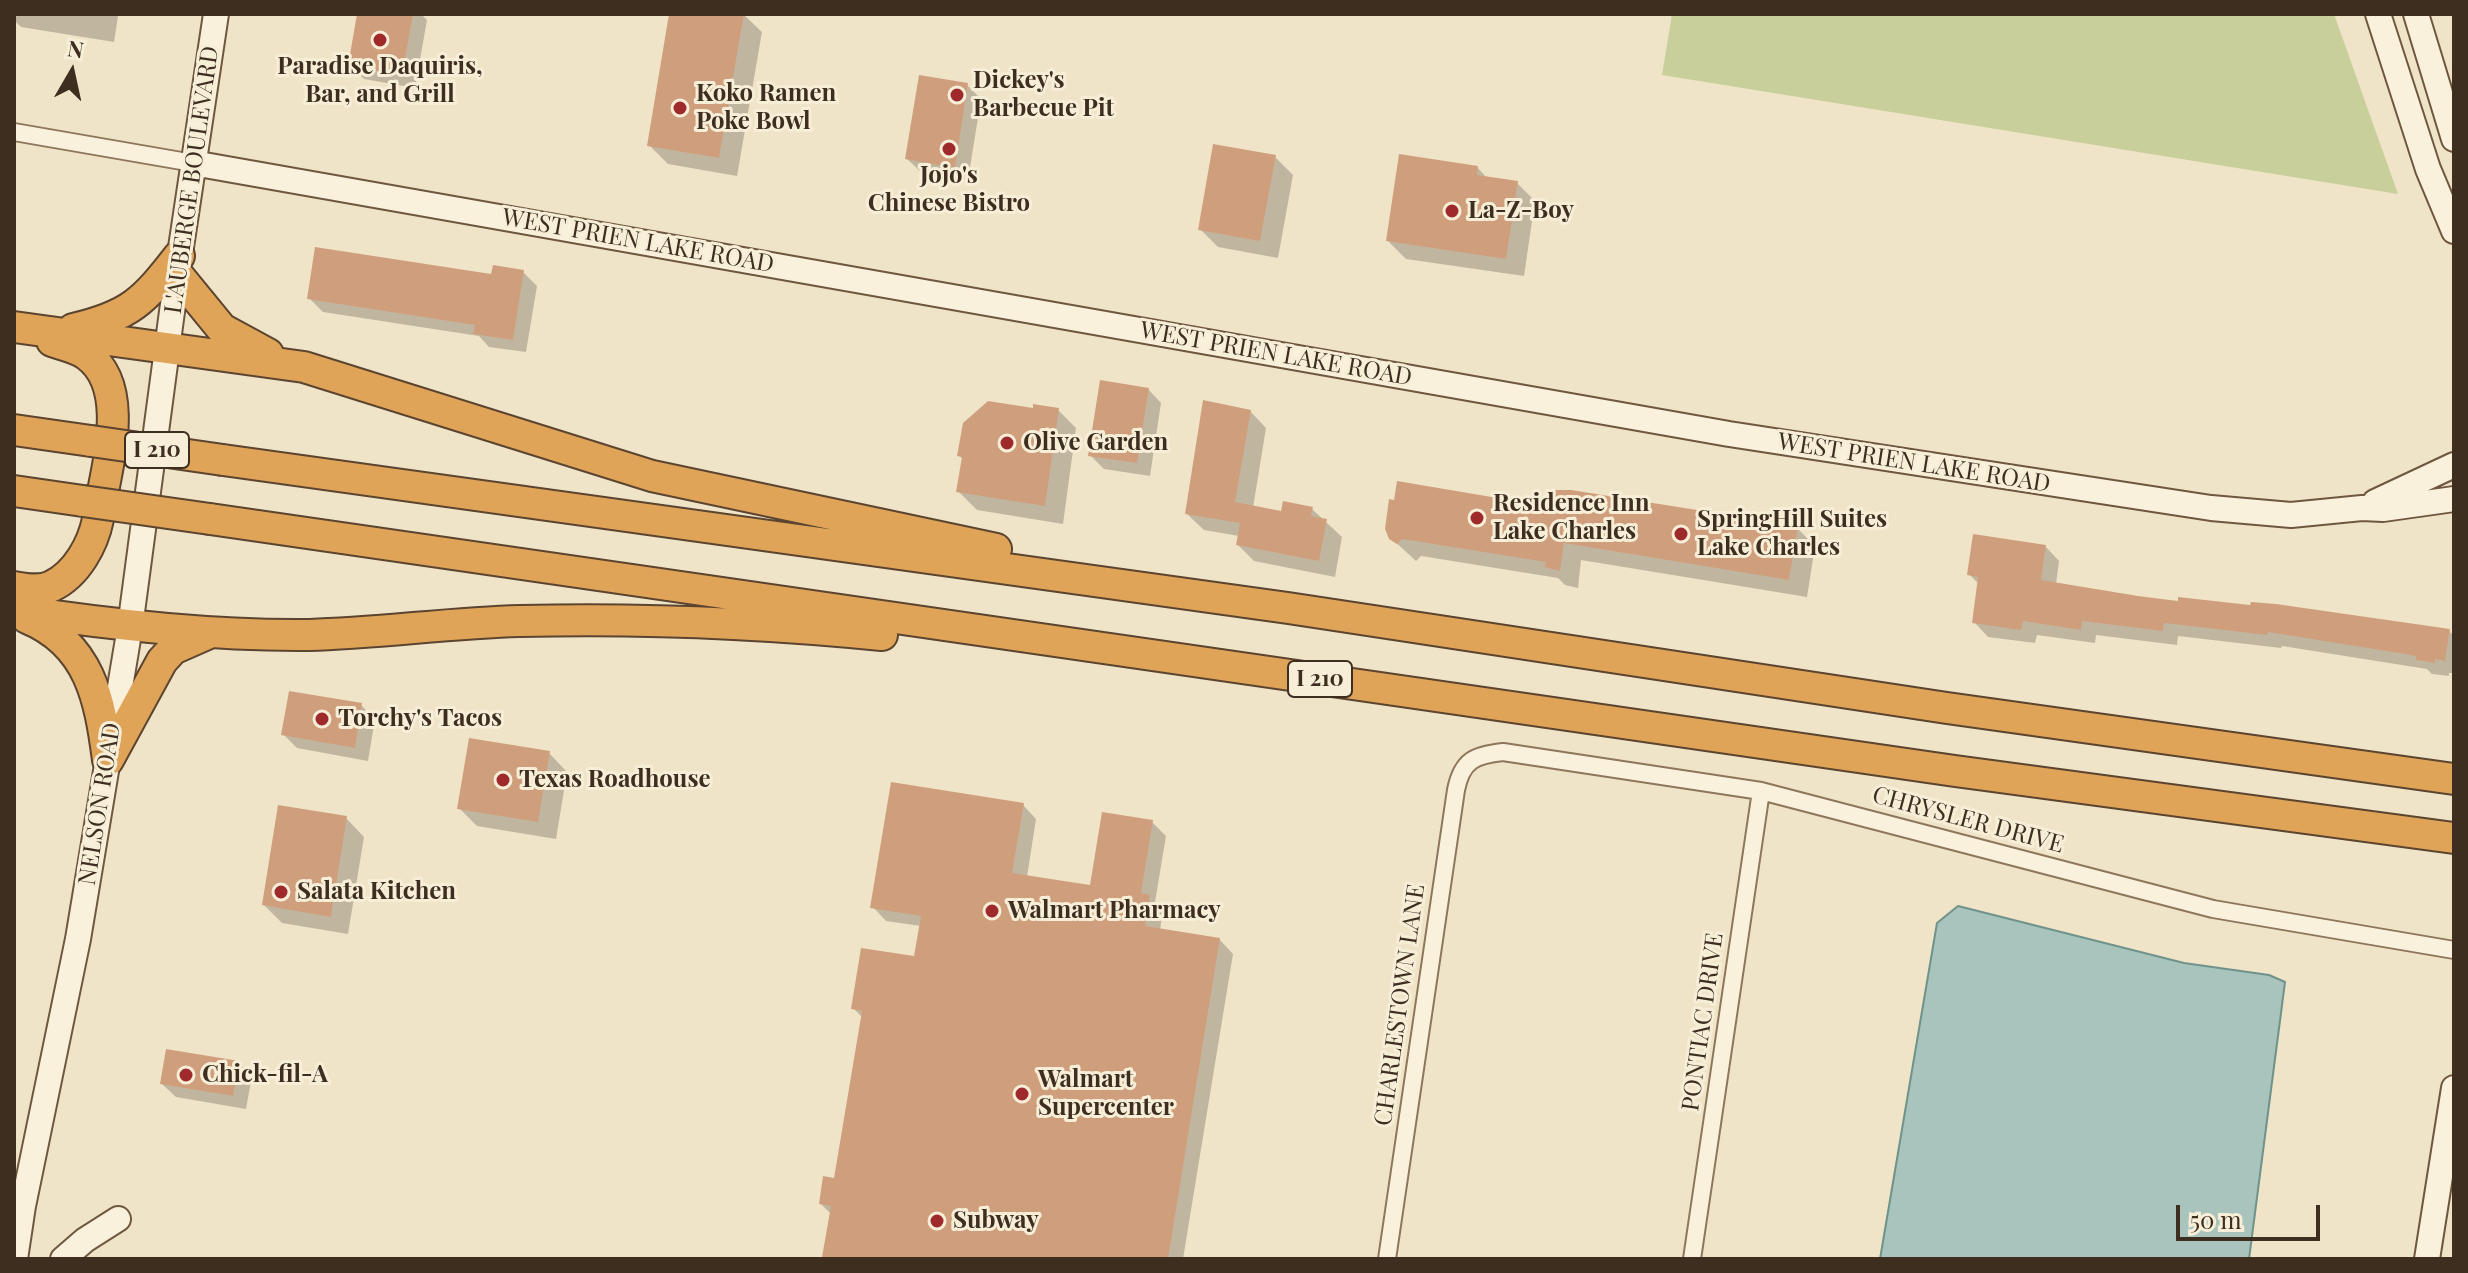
<!DOCTYPE html>
<html>
<head>
<meta charset="utf-8">
<style>
  body { margin:0 }
  #map { position:relative; width:2468px; height:1273px; overflow:hidden; background:#f0e4c8; font-family:"Playfair Display",serif }
  canvas { display:block }
  .frame { position:absolute; inset:0; border:16px solid #3d2e20; pointer-events:none }
  .north { position:absolute; left:32px; top:32px; width:80px; height:80px; -webkit-text-stroke:6px #f7eed8; paint-order:stroke; rotate:9deg; font-size:22px; font-weight:700; line-height:32px; text-align:center; color:#3d2e20 }
  .north::after { content:''; display:block; margin:auto; width:28px; height:36px; background:#3d2e20; clip-path:polygon(50% 0,100% 100%,50% 72%,0 100%) }
  .scale { position:absolute; left:2176px; top:1205px; width:144px; height:36px; box-sizing:border-box; border:4px solid #3d2e20; border-top:0; padding-left:10px; font-size:24px; line-height:28px; white-space:nowrap; color:#3d2e20; -webkit-text-stroke:6px #f7eed8; paint-order:stroke }
</style>
</head>
<body>
<div id="map">
<canvas width="2468" height="1273"></canvas>
<div class="frame"></div>
<div class="north">N</div>
<div class="scale">50 m</div>
</div>
<script>
const context = document.querySelector('canvas').getContext('2d');
context.lineJoin = 'round';
function fillPath(path, color) {
  context.fillStyle = color;
  context.fill(path, 'evenodd');
}
function strokePath(path, color, width, dash) {
  context.strokeStyle = color;
  context.lineWidth = width;
  context.lineCap = dash ? 'butt' : 'round';
  context.setLineDash(dash || []);
  context.stroke(path);
}
function write(font, color, halo, rows, align = 'center') {
  context.font = font + ' "Playfair Display",serif';
  context.lineWidth = 6;
  context.setLineDash([]);
  context.textBaseline = 'middle';
  context.strokeStyle = halo;
  context.fillStyle = color;
  for (const [text, x, y, turn = 0] of rows) {
    context.save();
    context.translate(x, y);
    context.rotate((+turn || 0) * Math.PI / 180);
    context.textAlign = isNaN(turn) ? turn : align;
    if (halo) context.strokeText(text, 0, 0);
    context.fillText(text, 0, 0);
    context.restore();
  }
}
fillPath(new Path2D(`
  M1672,14H2334L2398,194L1662,75Z`), '#c9cf9b');
const water = new Path2D(`
  M1958,906L2184,963L2269,975L2285,982L2249,1259H1880L1937,923Z`);
fillPath(water, '#a9c4bc');
strokePath(water, '#6f938a', 2);
fillPath(new Path2D(`
  M14,14H116L118,16L114,42L21,27L14,20Z
  M359,14H421L427,20L415,88L364,79L350,65Z
  M671,14H743L762,32L737,176L668,164L649,145Z
  M967,85L981,99L968,180L921,172L907,159Z
  M1275,157L1293,175L1278,258L1218,247L1200,229Z
  M1477,167L1488,179L1517,183L1535,201L1524,276L1406,259L1388,241Z
  M523,272L537,286L526,352L489,347L479,336L323,312L309,298Z
  M1148,389L1161,403L1150,476L1104,469L1090,455Z
  M1034,410H1058L1076,428L1063,524L977,510L958,491L963,459L959,456Z
  M1250,411L1266,428L1253,508L1283,514L1312,509L1342,537L1335,577L1254,561L1238,545L1239,536L1204,530L1187,514Z
  M1547,508L1797,528L1815,546L1807,597L1581,560L1578,588L1565,585L1558,578L1421,556L1416,561L1391,538Z
  M2045,546L2059,561L2056,584L2138,598L2449,631L2454,636V673H2449V676L2432,674L2427,669L2282,646L2281,648L2178,636L2177,645L2096,635L2095,643L2037,635L2035,643L1988,637L1974,622L1979,584L1969,574Z
  M361,705L375,719L368,761L297,748L284,735Z
  M549,753L567,772L556,839L477,826L459,808Z
  M1023,805L1036,819L1027,877L1092,887L1152,822L1166,836L1155,902L1163,910L1160,930L1220,940L1233,954L1183,1259H828L824,1256L831,1214L821,1204L836,1181L863,1018L853,1008L916,959L921,926L886,921L873,907Z
  M346,818L364,837L348,934L282,923L264,905Z
  M238,1062L252,1076L246,1109L176,1097L162,1084Z`), '#0003');
fillPath(new Path2D(`
  M357,14H413L402,75L348,66Z
  M669,14H744L719,158L647,146Z
  M919,75L968,83L955,168L905,159Z
  M1213,144L1276,155L1260,241L1198,230Z
  M1399,154L1478,166L1477,175L1518,181L1506,259L1386,241Z
  M315,247L491,274L493,265L524,270L513,340L473,334L475,325L307,299Z
  M1100,380L1149,388L1137,463L1088,456Z
  M1203,400L1251,410L1235,502L1281,511L1283,501L1313,507L1311,516L1327,519L1319,561L1236,545L1240,523L1185,514Z
  M988,401L1033,408V404L1059,408L1045,506L956,492L962,457L957,456L963,423Z
  M1397,481L1545,506L1548,490H1571L1798,526L1789,580L1564,543L1560,571L1544,567L1546,562L1402,539L1397,544L1389,539L1385,529L1389,499L1394,500Z
  M1973,534L2046,545L2041,580L2138,596L2178,601V597L2250,605L2251,602L2276,604L2450,629L2445,661L2435,659V663L2416,660V656L2405,654L2268,632L2267,635L2164,623L2163,631L2082,621L2081,630L2023,621L2021,630L1972,623L1978,577L1967,575Z
  M289,691L362,703L355,748L281,735Z
  M469,738L550,751L538,822L457,809Z
  M891,782L1024,803L1012,873L1090,885L1102,812L1153,820L1141,893L1150,895L1145,926L1220,938L1168,1259H838L822,1257L831,1206L819,1204L823,1176L834,1178L862,1011L851,1009L861,948L914,956L921,916L870,908Z
  M278,805L347,816L331,917L262,905Z
  M166,1049L239,1061L233,1096L160,1084Z`), '#cf9f7d');
const street = new Path2D(`
  M14,132L193,163
  M1387,1259L1456,790C1462,760 1475,755 1503,752L1761,791L2213,909L2454,950
  M1692,1259L1761,791`);
const secondary = new Path2D(`
  M2378,14L2428,169L2454,231
  M2416,14L2454,139
  M193,163L1729,434L2211,508L2291,515L2362,508L2383,509L2454,499
  M2375,502L2454,465
  M15,1259L23,1206L78,939L130,627L177,274L216,14
  M63,1259L85,1240L118,1219
  M2427,1259L2454,1088`);
const highway = new Path2D(`
  M177,274L222,329L268,354
  M14,327L304,367L652,476L996,549
  M73,329C130,316 144,301 179,256
  M14,430L91,441
  M223,460L1288,608L1947,708L2454,779
  M14,491L83,501
  M210,519L1955,771L2454,838
  M14,587C26,589 40,592 52,586C77,574 93,544 98,519C105,471 133,388 87,355C78,348 63,345 52,341
  M14,610C112,625 210,636 309,635C379,633 449,623 520,621C641,618 761,623 882,635
  M27,618C90,644 100,699 108,760
  M108,760L162,661L173,649L207,634`);
strokePath(street, '#8d765c', 20);
strokePath(secondary, '#6f573f', 28);
strokePath(highway, '#5b4430', 34);
strokePath(street, '#faf1dc', 16);
strokePath(secondary, '#faf1dc', 24);
strokePath(highway, '#e0a458', 30);
const highwayBridge = new Path2D(`
  M91,441L223,460
  M83,501L210,519`);
strokePath(highwayBridge, '#5b4430', 34, []);
strokePath(highwayBridge, '#e0a458', 30);
for (const [x, y, r, color] of [
  [380,40,8,"#9e2a2b"],
  [957,95,8,"#9e2a2b"],
  [680,108,8,"#9e2a2b"],
  [949,149,8,"#9e2a2b"],
  [1452,211,8,"#9e2a2b"],
  [1007,443,8,"#9e2a2b"],
  [1477,518,8,"#9e2a2b"],
  [1681,534,8,"#9e2a2b"],
  [322,719,8,"#9e2a2b"],
  [503,780,8,"#9e2a2b"],
  [281,892,8,"#9e2a2b"],
  [992,911,8,"#9e2a2b"],
  [186,1075,8,"#9e2a2b"],
  [1022,1094,8,"#9e2a2b"],
  [937,1221,8,"#9e2a2b"]
]) {
  const dot = new Path2D();
  dot.arc(x, y, r, 0, 2 * Math.PI);
  context.fillStyle = color;
  context.fill(dot);
  strokePath(dot, '#f7eed8', 3);
}
for (const [x, y, w] of [
  [157,450,64],
  [1320,679,64]
]) {
  const box = new Path2D();
  box.roundRect(x - w / 2, y - 18, w, 36, 6);
  context.fillStyle = '#f7eed8';
  context.fill(box);
  strokePath(box, '#3d2e20', 2);
}
write('bold 22px', '#3d2e20', null, [
  ["I 210",157,450],
  ["I 210",1320,679]
]);
write('bold 24px', '#3d2e20', '#f7eed8', [
  ["Paradise Daquiris,",380,67,"center"],
  ["Bar, and Grill",380,95,"center"],
  ["Dickey's",973,81],
  ["Barbecue Pit",973,109],
  ["Koko Ramen",696,94],
  ["Poke Bowl",696,122],
  ["Jojo's",949,176,"center"],
  ["Chinese Bistro",949,204,"center"],
  ["La-Z-Boy",1468,211],
  ["Olive Garden",1023,443],
  ["Residence Inn",1493,504],
  ["Lake Charles",1493,532],
  ["SpringHill Suites",1697,520],
  ["Lake Charles",1697,548],
  ["Torchy's Tacos",338,719],
  ["Texas Roadhouse",519,780],
  ["Salata Kitchen",297,892],
  ["Walmart Pharmacy",1008,911],
  ["Chick-fil-A",202,1075],
  ["Walmart",1038,1080],
  ["Supercenter",1038,1108],
  ["Subway",953,1221]
], 'left');
write('24px', '#3d2e20', '#f7eed8', [
  ["L'AUBERGE BOULEVARD",192,180,-82],
  ["WEST PRIEN LAKE ROAD",638,241,10],
  ["WEST PRIEN LAKE ROAD",1276,354,10],
  ["WEST PRIEN LAKE ROAD",1914,463,9],
  ["NELSON ROAD",100,804,-81],
  ["CHRYSLER DRIVE",1968,820,15],
  ["CHARLESTOWN LANE",1400,1005,-82],
  ["PONTIAC DRIVE",1703,1022,-82]
]);
</script>
</body>
</html>
